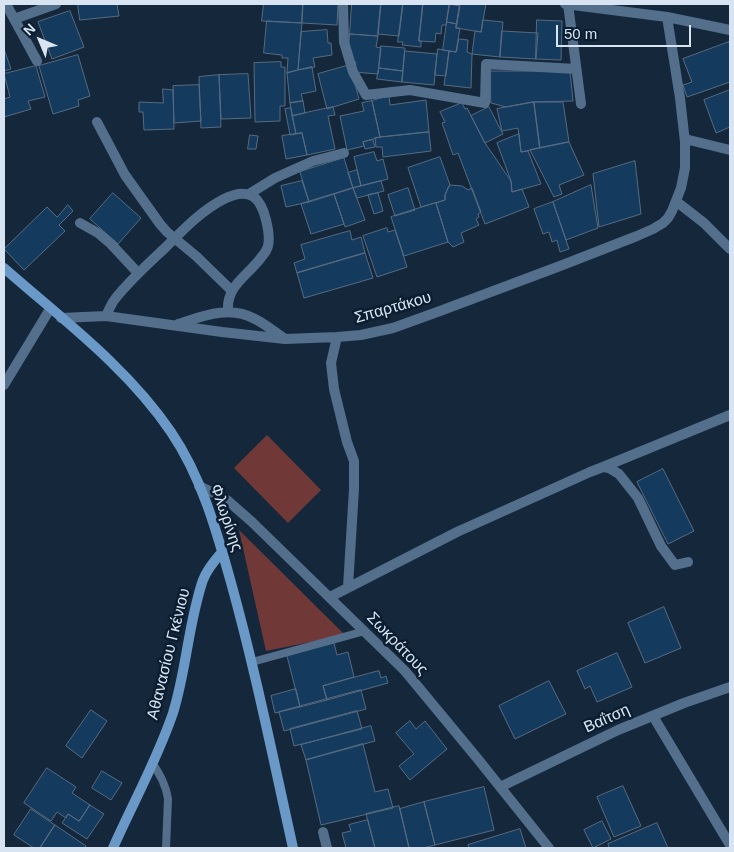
<!DOCTYPE html>
<html>
<head>
<meta charset="utf-8">
<style>
  body { margin:0 }
  #map { position:relative; width:734px; height:852px; overflow:hidden; background:#15283b; font-family:Arial,sans-serif }
  canvas { display:block }
  .frame { position:absolute; inset:0; border:5px solid #d8e4f1; pointer-events:none }
  .north { position:absolute; left:15px; top:15px; width:50px; height:50px; -webkit-text-stroke:4px #0b1e31; paint-order:stroke; rotate:315deg; font-size:14px; font-weight:700; line-height:20px; text-align:center; color:#d8e4f1 }
  .north::after { content:''; display:block; margin:auto; width:18px; height:22px; background:#d8e4f1; clip-path:polygon(50% 0,100% 100%,50% 72%,0 100%) }
  .scale { position:absolute; left:556px; top:25px; width:135px; height:22px; box-sizing:border-box; border:2px solid #d8e4f1; border-top:0; padding-left:6px; font-size:15px; line-height:18px; white-space:nowrap; color:#d8e4f1; -webkit-text-stroke:4px #0b1e31; paint-order:stroke }
</style>
</head>
<body>
<div id="map">
<canvas width="734" height="852"></canvas>
<div class="frame"></div>
<div class="north">N</div>
<div class="scale">50 m</div>
</div>
<script>
const context = document.querySelector('canvas').getContext('2d');
context.lineJoin = 'round';
function fillPath(path, color) {
  context.fillStyle = color;
  context.fill(path, 'evenodd');
}
function strokePath(path, color, width, dash) {
  context.strokeStyle = color;
  context.lineWidth = width;
  context.lineCap = dash ? 'butt' : 'round';
  context.setLineDash(dash || []);
  context.stroke(path);
}
function write(font, color, halo, rows, align = 'center') {
  context.font = font + ' Arial,sans-serif';
  context.lineWidth = 5;
  context.setLineDash([]);
  context.textBaseline = 'middle';
  context.strokeStyle = halo;
  context.fillStyle = color;
  for (const [text, x, y, turn = 0] of rows) {
    context.save();
    context.translate(x, y);
    context.rotate((+turn || 0) * Math.PI / 180);
    context.textAlign = isNaN(turn) ? turn : align;
    if (halo) context.strokeText(text, 0, 0);
    context.fillText(text, 0, 0);
    context.restore();
  }
}
fillPath(new Path2D(`
  M267,435L321,490L288,523L234,468Z
  M239,530L345,635L266,651Z`), '#703938');
const building = new Path2D(`
  M78,4H117L119,16L80,20Z
  M264,4H303L302,23L262,21Z
  M303,4H338L337,25L302,23Z
  M352,4H381L378,36L350,34Z
  M381,4H403L399,36L378,34Z
  M403,4H423L419,41H421V47L402,45L403,42H398Z
  M423,4H449L446,25H442L441,34L436,33L435,42L419,41Z
  M450,4L460,6L457,24L447,22Z
  M460,4H486L481,32L456,28Z
  M70,11L84,47L52,59L38,22Z
  M483,20L503,22L500,57L472,54L475,31L481,32Z
  M537,20L562,21L561,60L536,59Z
  M267,21L302,23L298,70L287,73L288,58H282V55L264,53Z
  M447,22L457,24L456,28H460L456,52L443,50Z
  M327,30L328,43H331L332,55L313,58L315,67L298,70L301,32Z
  M502,31L538,33L536,59L500,57Z
  M350,34L378,36L376,47L381,48L378,74L354,72L356,62H352L348,56Z
  M459,39L468,40L467,52L472,54L471,88L444,85L449,51L456,52Z
  M729,42L730,47V82L687,97L683,85L692,82L683,59Z
  M381,46L405,48L403,71L379,68Z
  M4,49L11,69L4,71Z
  M438,49L449,51L446,76L435,75Z
  M405,51L437,54L434,85L402,82Z
  M78,55L90,96L78,100L79,106L53,114L39,66Z
  M281,62V67H285V106H280V121L255,122L254,63Z
  M350,65L359,99L327,109L318,74Z
  M36,66L45,97L28,101L31,109L4,117V99L10,97L4,74Z
  M312,67L316,91L301,94L303,101L290,103L287,73Z
  M379,68L403,71L402,82L377,79Z
  M491,71H570L573,101L534,102L506,107L491,103Z
  M248,74L251,118L221,119L219,75Z
  M219,75L221,127L201,128L199,77Z
  M199,85L201,121L174,123L173,86Z
  M163,89L173,90L174,129L144,130L143,112H139V102L163,103Z
  M730,90V127L716,133L704,100Z
  M389,96L390,105L426,100L429,132L380,137L372,101Z
  M303,101L305,113L292,116L290,103Z
  M372,101L380,137L363,142L364,146L347,150L340,116L364,111L362,103Z
  M534,102H563L569,142L540,148Z
  M534,102L540,148L521,152L518,128L502,131L497,109Z
  M462,103L465,109L467,108L485,143L511,181L512,192L522,189L529,207L485,224L458,153L453,155L442,123L445,122L440,112Z
  M333,107L335,115L328,116L335,149L307,155L302,133L296,134L292,116Z
  M489,107L503,134L485,143L471,116Z
  M291,108L296,134L290,135L285,109Z
  M429,132L431,151L383,157L382,147H376L375,138Z
  M302,133L307,155L286,159L282,136Z
  M519,134L521,152L528,151L541,184L512,192L511,181L497,143Z
  M250,135L258,136L256,149H248Z
  M373,140L375,147L365,149L363,142Z
  M569,142L584,175L559,185L562,194L554,197L530,150Z
  M374,152L377,161L383,159L388,179L361,186L354,157Z
  M440,157L450,185L448,188L445,195V200L421,207L408,168Z
  M344,158L353,188L309,202L300,172Z
  M635,161L641,214L599,227L593,174Z
  M357,170L361,186L353,188L348,173Z
  M302,181L309,202L286,207L281,186Z
  M381,181L384,191L357,198L353,188Z
  M450,185L462,186L468,190L472,188L481,212L478,214L479,217L476,219L479,225L461,233L464,242L453,247L448,242L436,203L445,200V195L448,188Z
  M591,185L598,228L566,240L553,202Z
  M353,188L365,220L345,227L334,194Z
  M408,188L415,210L395,216L388,195Z
  M113,193L141,218L118,244L90,219Z
  M378,193L383,211L374,214L368,195Z
  M334,194L344,224L311,234L301,204Z
  M553,202L569,249L560,252L557,240L552,242L549,232L543,234L534,209Z
  M436,203L448,242L404,256L391,217Z
  M68,205L73,211L59,225L65,231L24,270L4,249L47,207L57,217Z
  M387,228L388,232L395,230L407,267L377,277L363,236Z
  M350,231L352,240L361,237L365,253L297,273L294,263L305,259L301,245Z
  M365,253L373,278L304,298L297,273Z
  M663,469L694,531L668,544L637,482Z
  M664,607L681,648L645,663L628,623Z
  M334,643L337,655L348,652L354,677L323,686L327,700L300,707L287,656Z
  M617,653L632,687L597,702L590,686L585,689L577,671Z
  M379,671L381,678L386,676L388,683L327,700L323,686Z
  M549,681L566,714L515,739L499,706Z
  M296,689L300,707L275,713L271,696Z
  M361,690L366,709L284,731L279,712Z
  M91,710L107,721L82,758L66,746Z
  M357,711L362,729L294,746L290,729Z
  M410,721L416,729L425,721L447,749L410,780L399,766L414,754L396,733Z
  M371,726L375,741L306,760L301,745Z
  M363,744L375,792L388,789L393,808L321,825L306,760Z
  M47,768L76,787L72,793L90,805L79,821L68,814L66,818L57,812L51,821L24,803Z
  M102,771L122,783L111,800L92,788Z
  M623,786L641,826L614,837L597,797Z
  M484,787L494,830L435,845L424,802Z
  M424,802L435,845L423,848H409L400,809Z
  M90,805L104,814L87,839L62,823L68,814L79,821Z
  M399,806L409,848H375L366,814Z
  M31,809L55,825L40,848H34L14,835Z
  M368,820L375,848H346L342,833L351,831L349,825Z
  M602,821L611,839L593,848L584,830Z
  M657,823L668,848H609L608,844Z
  M55,825L86,846L84,848H40Z
  M520,829L526,848H469L468,845Z`);
fillPath(building, '#143a5e');
strokePath(building, '#566b81', 1);
strokePath(new Path2D(`
  M252,662L365,631
  M153,764C160,775 166,785 168,799L166,848`), '#536f8c', 8);
strokePath(new Path2D(`
  M6,4L37,61
  M343,4L344,42L353,72L366,95L410,90L485,103L486,64L576,69
  M565,4L667,17L730,30
  M568,4L581,104
  M14,19L56,4
  M97,122L125,175L160,224L167,232L196,256L231,290
  M685,139L730,150
  M249,194L275,178L313,161L344,153
  M677,202L704,223L730,249
  M80,223L98,233L111,244L138,273
  M106,316C109,310 111,304 115,299C130,280 148,264 166,247C183,230 202,210 224,199C232,195 242,192 250,195C259,198 264,211 266,220C268,228 270,238 268,246C267,251 263,255 260,259C246,277 226,286 228,312
  M61,318L106,316L222,332L285,339L337,337L361,335L393,328L440,311L560,266L637,236L653,229L663,223L668,218L672,211L681,188L685,168V142L680,98L667,17
  M178,324C203,316 229,305 255,319C265,324 275,332 285,339
  M337,337L331,363L334,389L347,442L354,461V489L348,587
  M4,385L50,309
  M603,467L730,415
  M199,486L220,496L227,500L252,522L405,671L477,758L549,848
  M330,597L457,532L590,472L603,467L609,468L619,474L638,498L661,546L675,565L688,562
  M653,716L730,845
  M500,787L618,730L684,703L730,687
  M323,832L327,848`), '#536f8c', 10);
strokePath(new Path2D(`
  M4,268C62,319 127,367 171,432C201,476 216,529 230,579C255,668 273,758 293,848
  M113,848C133,803 157,760 173,713C184,678 187,641 196,605C198,597 200,588 203,580C207,569 215,560 222,552`), '#6a98c7', 10);
write('16px', '#d8e4f1', '#0b1e31', [
  ["Σπαρτάκου",393,308,-16],
  ["Φλωρίνης",226,518,71],
  ["Σωκράτους",397,644,46],
  ["Αθανασίου Γκένιου",169,654,-76],
  ["Βαΐτση",607,719,-24]
]);
</script>
</body>
</html>
